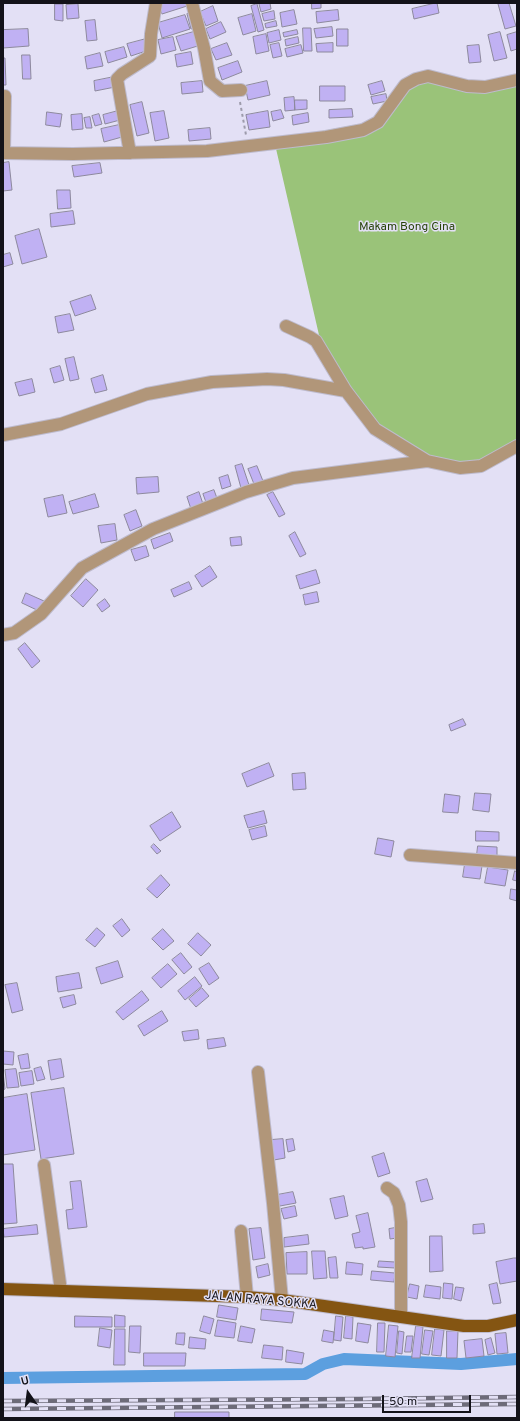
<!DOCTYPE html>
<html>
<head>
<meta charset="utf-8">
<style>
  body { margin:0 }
  #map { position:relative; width:520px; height:1421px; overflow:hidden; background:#e3e0f5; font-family:Overpass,sans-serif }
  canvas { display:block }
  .frame { position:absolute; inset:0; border:4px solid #131219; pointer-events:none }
  .north { position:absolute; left:8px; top:1373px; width:40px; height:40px; -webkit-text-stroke:3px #e3e0f5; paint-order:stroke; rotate:346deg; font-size:11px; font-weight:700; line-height:16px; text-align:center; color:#131219 }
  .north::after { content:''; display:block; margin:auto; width:14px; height:18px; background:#131219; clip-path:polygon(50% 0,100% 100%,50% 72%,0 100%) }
  .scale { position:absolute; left:382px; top:1395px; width:89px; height:18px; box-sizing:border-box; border:2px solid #131219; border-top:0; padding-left:5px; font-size:12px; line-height:14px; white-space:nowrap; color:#131219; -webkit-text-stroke:3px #e3e0f5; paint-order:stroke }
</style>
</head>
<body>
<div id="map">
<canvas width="520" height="1421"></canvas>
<div class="frame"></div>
<div class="north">U</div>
<div class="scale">50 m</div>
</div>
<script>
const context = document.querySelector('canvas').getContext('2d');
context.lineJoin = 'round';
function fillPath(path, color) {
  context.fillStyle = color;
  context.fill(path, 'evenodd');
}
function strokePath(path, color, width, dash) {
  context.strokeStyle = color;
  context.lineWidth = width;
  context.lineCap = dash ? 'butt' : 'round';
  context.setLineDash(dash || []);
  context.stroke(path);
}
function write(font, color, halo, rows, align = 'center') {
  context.font = font + ' Overpass,sans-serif';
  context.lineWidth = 3;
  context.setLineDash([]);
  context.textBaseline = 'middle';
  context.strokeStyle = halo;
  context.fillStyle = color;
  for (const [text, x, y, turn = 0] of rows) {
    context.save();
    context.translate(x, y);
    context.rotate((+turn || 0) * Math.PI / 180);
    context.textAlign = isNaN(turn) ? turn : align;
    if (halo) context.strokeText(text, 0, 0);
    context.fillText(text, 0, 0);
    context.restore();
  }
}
fillPath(new Path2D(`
  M517,76V454L458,470L373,434L322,348L274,140L381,120L412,77L491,83Z`), '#9ac379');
strokePath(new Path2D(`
  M3,1378L305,1374L323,1364L344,1359L461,1364L517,1359`), '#5c9fdf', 12);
const building = new Path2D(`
  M161,3H186L187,6L162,14L158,4Z
  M265,3H270L271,9L261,12L259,4Z
  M312,3H321V8L312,9Z
  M437,3L439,13L414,19L412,9Z
  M509,3L516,26L505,29L498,4Z
  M55,4H63V21L55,20Z
  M78,4L79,18L67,19L66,5Z
  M257,4L264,30L258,32L251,6Z
  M213,6L218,21L206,26L200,12Z
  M294,10L297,24L282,27L280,13Z
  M338,10L339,20L317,23L316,12Z
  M274,11L275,19L264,21L262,14Z
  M192,13L197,27L191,29L187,14Z
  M252,14L256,31L243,35L238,18Z
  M185,15L190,29L162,38L158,23Z
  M95,20L97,40L87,41L85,21Z
  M276,21L277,26L266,28L265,24Z
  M221,22L226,32L210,39L206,29Z
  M332,27L333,36L316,38L314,29Z
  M303,28H311L312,51H304Z
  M28,29L29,46L3,48V30Z
  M337,29H348V46H337Z
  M279,30L281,40L269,43L267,33Z
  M297,30L298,34L284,37L283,33Z
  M197,31L201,45L181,51L176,37Z
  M500,32L507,58L494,61L488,35Z
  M517,32V49L511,51L507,35Z
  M266,34L269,51L256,54L253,37Z
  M173,37L176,50L161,54L158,40Z
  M298,37L299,43L286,46L285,40Z
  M146,39L149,50L131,56L127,44Z
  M227,43L232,55L216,60L211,49Z
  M279,43L282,56L273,58L270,45Z
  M333,43V52H317L316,44Z
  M301,45L303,53L287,57L285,49Z
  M479,45L481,62L469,63L467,46Z
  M124,47L127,57L108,63L105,52Z
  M191,52L193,64L177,67L175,55Z
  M100,53L103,66L87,69L85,57Z
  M22,55H30L31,79H23Z
  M3,58H5L6,85H3Z
  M238,61L242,72L222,80L218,68Z
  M114,77L115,87L95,91L94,81Z
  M202,81L203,92L182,94L181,83Z
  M267,81L270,95L248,100L245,86Z
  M382,81L385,91L371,95L368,85Z
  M320,86H345V101H320Z
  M386,94L387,101L373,104L371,97Z
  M294,97L295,110L285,111L284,98Z
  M295,100H307V109L295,110Z
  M142,102L149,133L137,136L130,105Z
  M352,109L353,117L329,118V110Z
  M281,110L284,118L273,121L271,112Z
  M118,111L120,120L105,124L103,115Z
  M164,111L169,138L155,141L150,113Z
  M268,111L270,127L249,130L246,115Z
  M47,112L62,114L60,127L46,125Z
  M308,113L309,122L293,125L292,116Z
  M82,114L83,129L72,130L71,115Z
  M99,114L102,124L95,126L92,116Z
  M90,117L92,128H86L84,118Z
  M119,125L122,137L104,142L101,129Z
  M210,128L211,139L189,141L188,130Z
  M9,162L12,190L3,191V163Z
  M100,163L102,173L74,177L72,166Z
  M57,190H70L71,208L58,209Z
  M73,211L75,224L51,227L50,214Z
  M39,229L47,257L22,264L15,236Z
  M10,253L13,264L3,267V255Z
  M91,295L96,309L75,316L70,302Z
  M70,314L74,330L58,333L55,317Z
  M74,357L79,379L70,381L65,359Z
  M60,366L64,380L54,383L50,369Z
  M103,375L107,390L95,393L91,379Z
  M32,379L35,392L19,396L15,383Z
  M242,464L249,485L241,488L235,466Z
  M257,466L263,481L254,484L248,469Z
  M228,475L231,486L222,489L219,478Z
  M158,477L159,492L137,494L136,478Z
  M214,490L218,501L207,505L203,494Z
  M199,492L204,507L192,512L187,497Z
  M273,492L285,514L279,517L267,495Z
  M95,494L99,507L73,514L69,502Z
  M63,495L67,513L48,517L44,499Z
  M136,510L142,526L130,531L124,515Z
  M115,524L117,540L101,543L98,526Z
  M295,532L306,554L300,557L289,536Z
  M170,533L173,541L154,549L151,540Z
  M241,537L242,545L231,546L230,538Z
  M146,546L149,556L135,561L131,550Z
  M210,566L217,577L202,587L195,576Z
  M316,570L320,583L300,589L296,576Z
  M86,579L98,590L83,607L71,596Z
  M189,582L192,589L174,597L171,590Z
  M317,592L319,602L305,605L303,595Z
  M26,593L44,601L39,611L22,603Z
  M105,599L110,606L102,612L97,605Z
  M25,643L40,661L32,668L18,649Z
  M463,719L466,725L451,731L449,725Z
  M269,763L274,776L247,787L242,774Z
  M305,773L306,789L293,790L292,774Z
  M475,793L491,794L489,812L473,810Z
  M445,794L460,796L458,813L443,812Z
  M264,811L267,823L248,828L244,816Z
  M172,812L181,827L160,841L150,826Z
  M265,826L267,836L252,840L249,830Z
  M476,831L499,832V841H476Z
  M378,838L394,841L391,857L375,854Z
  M154,844L161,851L157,854L151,847Z
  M478,846L497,847V856L477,855Z
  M465,864L482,866L480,879L463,877Z
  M488,867L508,870L505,886L485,883Z
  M515,871L517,872V881L513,880Z
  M161,875L170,885L157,898L147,889Z
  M511,889L517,890V901L510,899Z
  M122,919L130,930L122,937L113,926Z
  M97,928L105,935L95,947L86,940Z
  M163,929L174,941L163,950L152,939Z
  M198,933L211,945L201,956L188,944Z
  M181,953L192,967L184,974L172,960Z
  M118,961L123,977L101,984L96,968Z
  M209,963L219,978L209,985L199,969Z
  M168,964L177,974L161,988L152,978Z
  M79,973L82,988L58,992L56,977Z
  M195,977L202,986L185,1000L178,991Z
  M17,983L23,1010L12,1013L5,985Z
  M202,988L209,996L196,1007L189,999Z
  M142,991L149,1000L123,1020L116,1012Z
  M74,995L76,1004L63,1008L60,998Z
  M162,1011L168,1021L144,1036L138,1026Z
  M198,1030L199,1039L184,1041L182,1032Z
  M224,1038L226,1046L208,1049L207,1040Z
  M3,1051L14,1052L13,1065L3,1064Z
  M28,1054L30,1068L21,1069L18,1056Z
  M61,1059L64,1077L51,1080L48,1061Z
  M41,1067L45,1079L37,1081L34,1069Z
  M16,1069L19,1087L7,1088L5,1070Z
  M32,1071L34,1084L21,1086L19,1073Z
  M3,1072L5,1089L3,1090Z
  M64,1088L74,1154L41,1159L31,1093Z
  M27,1094L35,1150L3,1155V1098Z
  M283,1139L285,1158L274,1160L271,1140Z
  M293,1139L295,1150L288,1152L286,1140Z
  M384,1153L390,1173L378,1177L372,1157Z
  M3,1164H13L17,1223L3,1224Z
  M427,1179L433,1199L421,1202L416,1182Z
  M81,1181L87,1227L68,1229L66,1210L73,1209L70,1182Z
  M293,1192L296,1203L280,1206L277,1195Z
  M344,1196L348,1216L335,1219L330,1199Z
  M295,1206L297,1216L284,1219L281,1209Z
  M368,1213L375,1247L363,1249V1247L355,1248L352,1234L360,1232L356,1216Z
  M484,1224L485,1233L473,1234V1225Z
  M37,1225L38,1234L4,1237L3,1229Z
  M261,1228L265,1258L253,1260L249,1229Z
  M395,1228L397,1238L390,1239L389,1229Z
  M308,1235L309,1244L284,1247V1238Z
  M430,1236H442L443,1271L430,1272Z
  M312,1251H325L327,1278L314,1279Z
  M307,1252V1274H287L286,1253Z
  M336,1257L338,1278H330L328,1258Z
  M514,1258H517V1281L500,1284L496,1262Z
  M379,1261L395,1262V1268L378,1267Z
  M347,1262L363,1264L362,1275L346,1274Z
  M268,1264L270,1275L258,1278L256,1267Z
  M372,1271L395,1273L394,1282L371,1280Z
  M444,1283L453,1284L452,1299L443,1298Z
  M497,1283L501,1303L493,1304L489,1285Z
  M410,1284L419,1286L417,1299L407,1297Z
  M426,1285L441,1287L440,1299L424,1297Z
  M456,1287L464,1288L461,1301L454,1299Z
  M219,1305L238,1308L236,1320L217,1317Z
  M262,1309L294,1312L292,1323L261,1320Z
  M115,1315L125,1316V1327H115Z
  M75,1316L112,1317V1327H75Z
  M204,1316L214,1319L210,1334L200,1331Z
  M336,1316L343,1317L341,1341L334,1340Z
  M346,1316L353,1317L352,1339L344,1338Z
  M218,1320L236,1323L234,1338L215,1336Z
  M358,1323L371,1325L368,1343L356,1341Z
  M378,1323H385L384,1352H377Z
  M389,1325L398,1326L395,1357L386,1356Z
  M130,1326H141L140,1353L129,1352Z
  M241,1326L255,1329L252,1343L238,1341Z
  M416,1326L423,1327L420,1358H412Z
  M100,1328L112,1330L110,1348L98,1346Z
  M115,1329H125V1365H114Z
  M435,1329L444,1330L441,1356L432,1355Z
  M324,1330L334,1332L333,1343L322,1341Z
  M425,1330L433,1331L429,1355L422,1354Z
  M399,1331L404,1332L402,1354L397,1353Z
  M447,1331H458L457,1358H447Z
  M177,1333H185L184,1345L176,1344Z
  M506,1333L508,1353L497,1354L495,1334Z
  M407,1336H413L411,1352H405Z
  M190,1337L206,1339L205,1349L189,1348Z
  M491,1338L495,1353L488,1355L485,1340Z
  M482,1339L484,1356L466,1358L464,1341Z
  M264,1345L283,1347L282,1360L262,1358Z
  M287,1350L304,1353L302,1364L286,1362Z
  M144,1353H186L185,1366H144Z
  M175,1412H229V1418H175Z`);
fillPath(building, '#c0b1f3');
strokePath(building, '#8d899d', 1);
const minor = new Path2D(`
  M192,3L204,48L210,81L222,91L241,90
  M3,153L73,154L207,151L326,137L363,130L378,122L405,85L416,79L428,76L467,86L485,87L517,80
  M4,153L5,96
  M130,153L117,79L122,74L150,56L151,34L156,3
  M286,326L310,337L316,341L346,391L375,429L427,461L460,468L481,466L517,446
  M3,435L61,424L147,394L212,382L267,379L284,380L346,391
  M3,635L14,633L41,614L82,568L153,529L246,492L293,478L427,461
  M410,855L517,863
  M258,1072L273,1203L282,1300
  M44,1165L61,1291
  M387,1188L394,1193L399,1205L401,1222V1317
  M241,1231L247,1297`);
const major = new Path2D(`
  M3,1289L247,1297L282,1300L464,1326H488L517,1320`);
strokePath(minor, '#bebbcd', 14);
strokePath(major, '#bebbcd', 14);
strokePath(new Path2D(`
  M240,102L246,135`), '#9d9bab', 2, [3, 3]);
strokePath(minor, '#b19679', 12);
strokePath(major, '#845512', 12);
const rail = new Path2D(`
  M3,1401L359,1399L517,1397
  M3,1409L517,1404`);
strokePath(rail, '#6d6b79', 4.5);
strokePath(rail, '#e3e0f5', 3, [9]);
write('12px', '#28430a', '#e3e0f5', [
  ["Makam Bong Cina",407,228]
]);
write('12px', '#131219', '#e3e0f5', [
  ["JALAN RAYA SOKKA",261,1301,5]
]);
</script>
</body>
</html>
